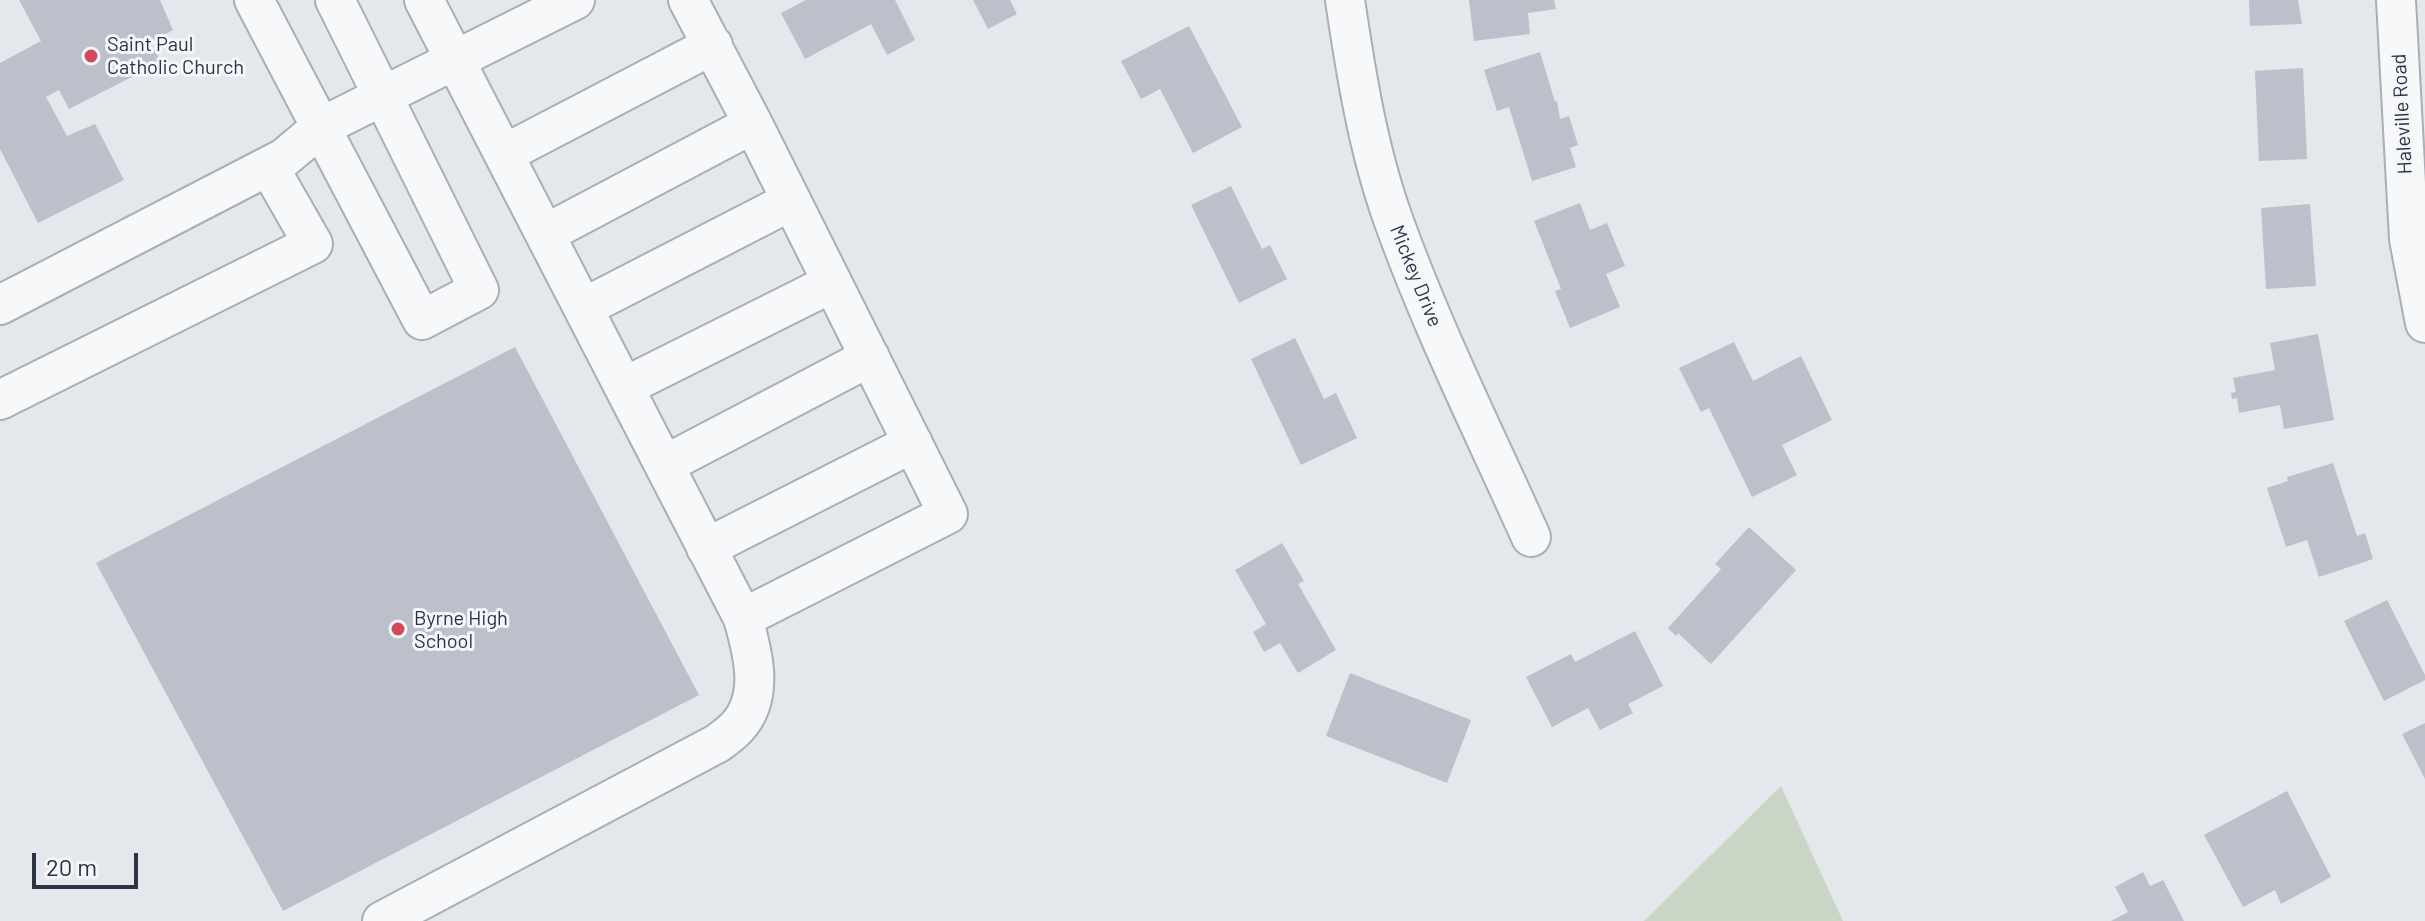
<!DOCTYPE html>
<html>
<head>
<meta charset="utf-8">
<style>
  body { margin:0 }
  #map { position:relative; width:2425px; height:921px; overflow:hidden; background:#e4e7ec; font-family:Barlow,sans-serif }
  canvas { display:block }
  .scale { position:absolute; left:32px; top:853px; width:106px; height:36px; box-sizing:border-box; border:4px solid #2b3445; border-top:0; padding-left:10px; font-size:24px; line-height:28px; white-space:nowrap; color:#2b3445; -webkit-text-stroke:6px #f4f6f9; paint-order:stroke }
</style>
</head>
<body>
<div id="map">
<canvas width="2425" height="921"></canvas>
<div class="scale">20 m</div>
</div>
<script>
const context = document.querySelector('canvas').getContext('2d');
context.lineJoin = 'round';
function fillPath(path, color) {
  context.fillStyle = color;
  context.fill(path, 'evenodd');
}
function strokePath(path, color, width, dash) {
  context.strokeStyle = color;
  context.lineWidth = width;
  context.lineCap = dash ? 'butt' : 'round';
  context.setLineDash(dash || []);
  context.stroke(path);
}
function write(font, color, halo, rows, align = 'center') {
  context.font = font + ' Barlow,sans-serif';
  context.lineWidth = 6;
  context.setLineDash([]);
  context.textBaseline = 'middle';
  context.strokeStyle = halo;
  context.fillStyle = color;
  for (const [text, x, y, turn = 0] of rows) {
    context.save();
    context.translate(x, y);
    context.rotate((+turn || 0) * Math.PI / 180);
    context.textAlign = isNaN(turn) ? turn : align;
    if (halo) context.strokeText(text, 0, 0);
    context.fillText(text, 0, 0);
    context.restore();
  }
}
fillPath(new Path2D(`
  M1781,786L1843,921H1644Z`), '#c9d6c5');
fillPath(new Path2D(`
  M19,0H160L173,30L150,42L161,62L69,109L59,90L46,97L67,136L95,124L124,180L38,223L0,149V63L41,41Z
  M806,0H895L915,40L887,55L871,24L805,59L781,13Z
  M973,0H1010L1017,14L988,29Z
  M1469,0H1554L1556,9L1528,13L1530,34L1474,41Z
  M2249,0H2298L2302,24L2250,26Z
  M1189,26L1242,127L1193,153L1160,89L1141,99L1121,61Z
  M1540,52L1555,102L1557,101L1560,119L1569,116L1578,145L1570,148L1576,167L1532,181L1509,107L1497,111L1484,70Z
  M2303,68L2307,159L2259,161L2255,71Z
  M1231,186L1262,249L1270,245L1287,279L1239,303L1191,205Z
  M1580,203L1590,230L1607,223L1625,266L1606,274L1620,307L1570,328L1555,291L1561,289L1534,221Z
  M2310,204L2316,286L2266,289L2261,208Z
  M2318,334L2334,420L2284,429L2280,405L2239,413L2237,398L2232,399L2231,393L2236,392L2233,378L2275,370L2270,343Z
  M1295,338L1324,399L1336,393L1357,438L1301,465L1251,359Z
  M1734,342L1753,381L1801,356L1832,420L1782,445L1797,475L1752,497L1709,408L1701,412L1679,368Z
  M515,347L699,695L283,911L96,563Z
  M2333,463L2357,536L2365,533L2373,559L2319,577L2307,540L2286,547L2267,488L2288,481L2287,477Z
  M1749,527L1796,570L1711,664L1678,633L1676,636L1668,628L1721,569L1715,564Z
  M1282,543L1304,581L1298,584L1336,650L1298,673L1280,643L1264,652L1253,632L1266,624L1235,570Z
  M2387,600L2425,675V680L2384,701L2344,621Z
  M1635,631L1663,686L1628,704L1633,713L1600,730L1588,708L1552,727L1526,677L1571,654L1575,662Z
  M1350,673L1471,720L1447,783L1326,736Z
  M2425,723V779L2402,734Z
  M2287,791L2331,877L2281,904L2275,890L2243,907L2204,835Z
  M2143,872L2150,886L2163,880L2184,921H2111L2128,912L2115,887Z`), '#bbc0ca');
const minor = new Path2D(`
  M254,0L422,320L479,290L335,0
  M688,0L753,124L948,514L743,618
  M1345,0C1356,74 1368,149 1393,219C1432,328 1484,432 1531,537
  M2396,0L2409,239L2425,323
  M504,154L713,45
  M545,234L753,124
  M0,305L284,158L321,127L575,0
  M583,308L791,201
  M624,387L832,283
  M0,400L313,244L269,167
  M664,465L870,357
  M706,548L913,443
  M382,921L718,743C724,738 732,733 737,727C765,697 753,653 743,618L424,0`);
strokePath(minor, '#a9aeb7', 42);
strokePath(minor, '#f7f8fa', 38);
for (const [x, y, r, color] of [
  [91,56,8,"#d1495b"],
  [398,629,8,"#d1495b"]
]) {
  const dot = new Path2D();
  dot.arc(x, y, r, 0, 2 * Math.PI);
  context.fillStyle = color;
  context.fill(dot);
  strokePath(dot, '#f4f6f9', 3);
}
write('20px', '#2b3445', '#f4f6f9', [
  ["Saint Paul",107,44],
  ["Catholic Church",107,67],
  ["Byrne High",414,618],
  ["School",414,641]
], 'left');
write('20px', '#2b3445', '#f4f6f9', [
  ["Haleville Road",2402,114,-93],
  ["Mickey Drive",1416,276,68]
]);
</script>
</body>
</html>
